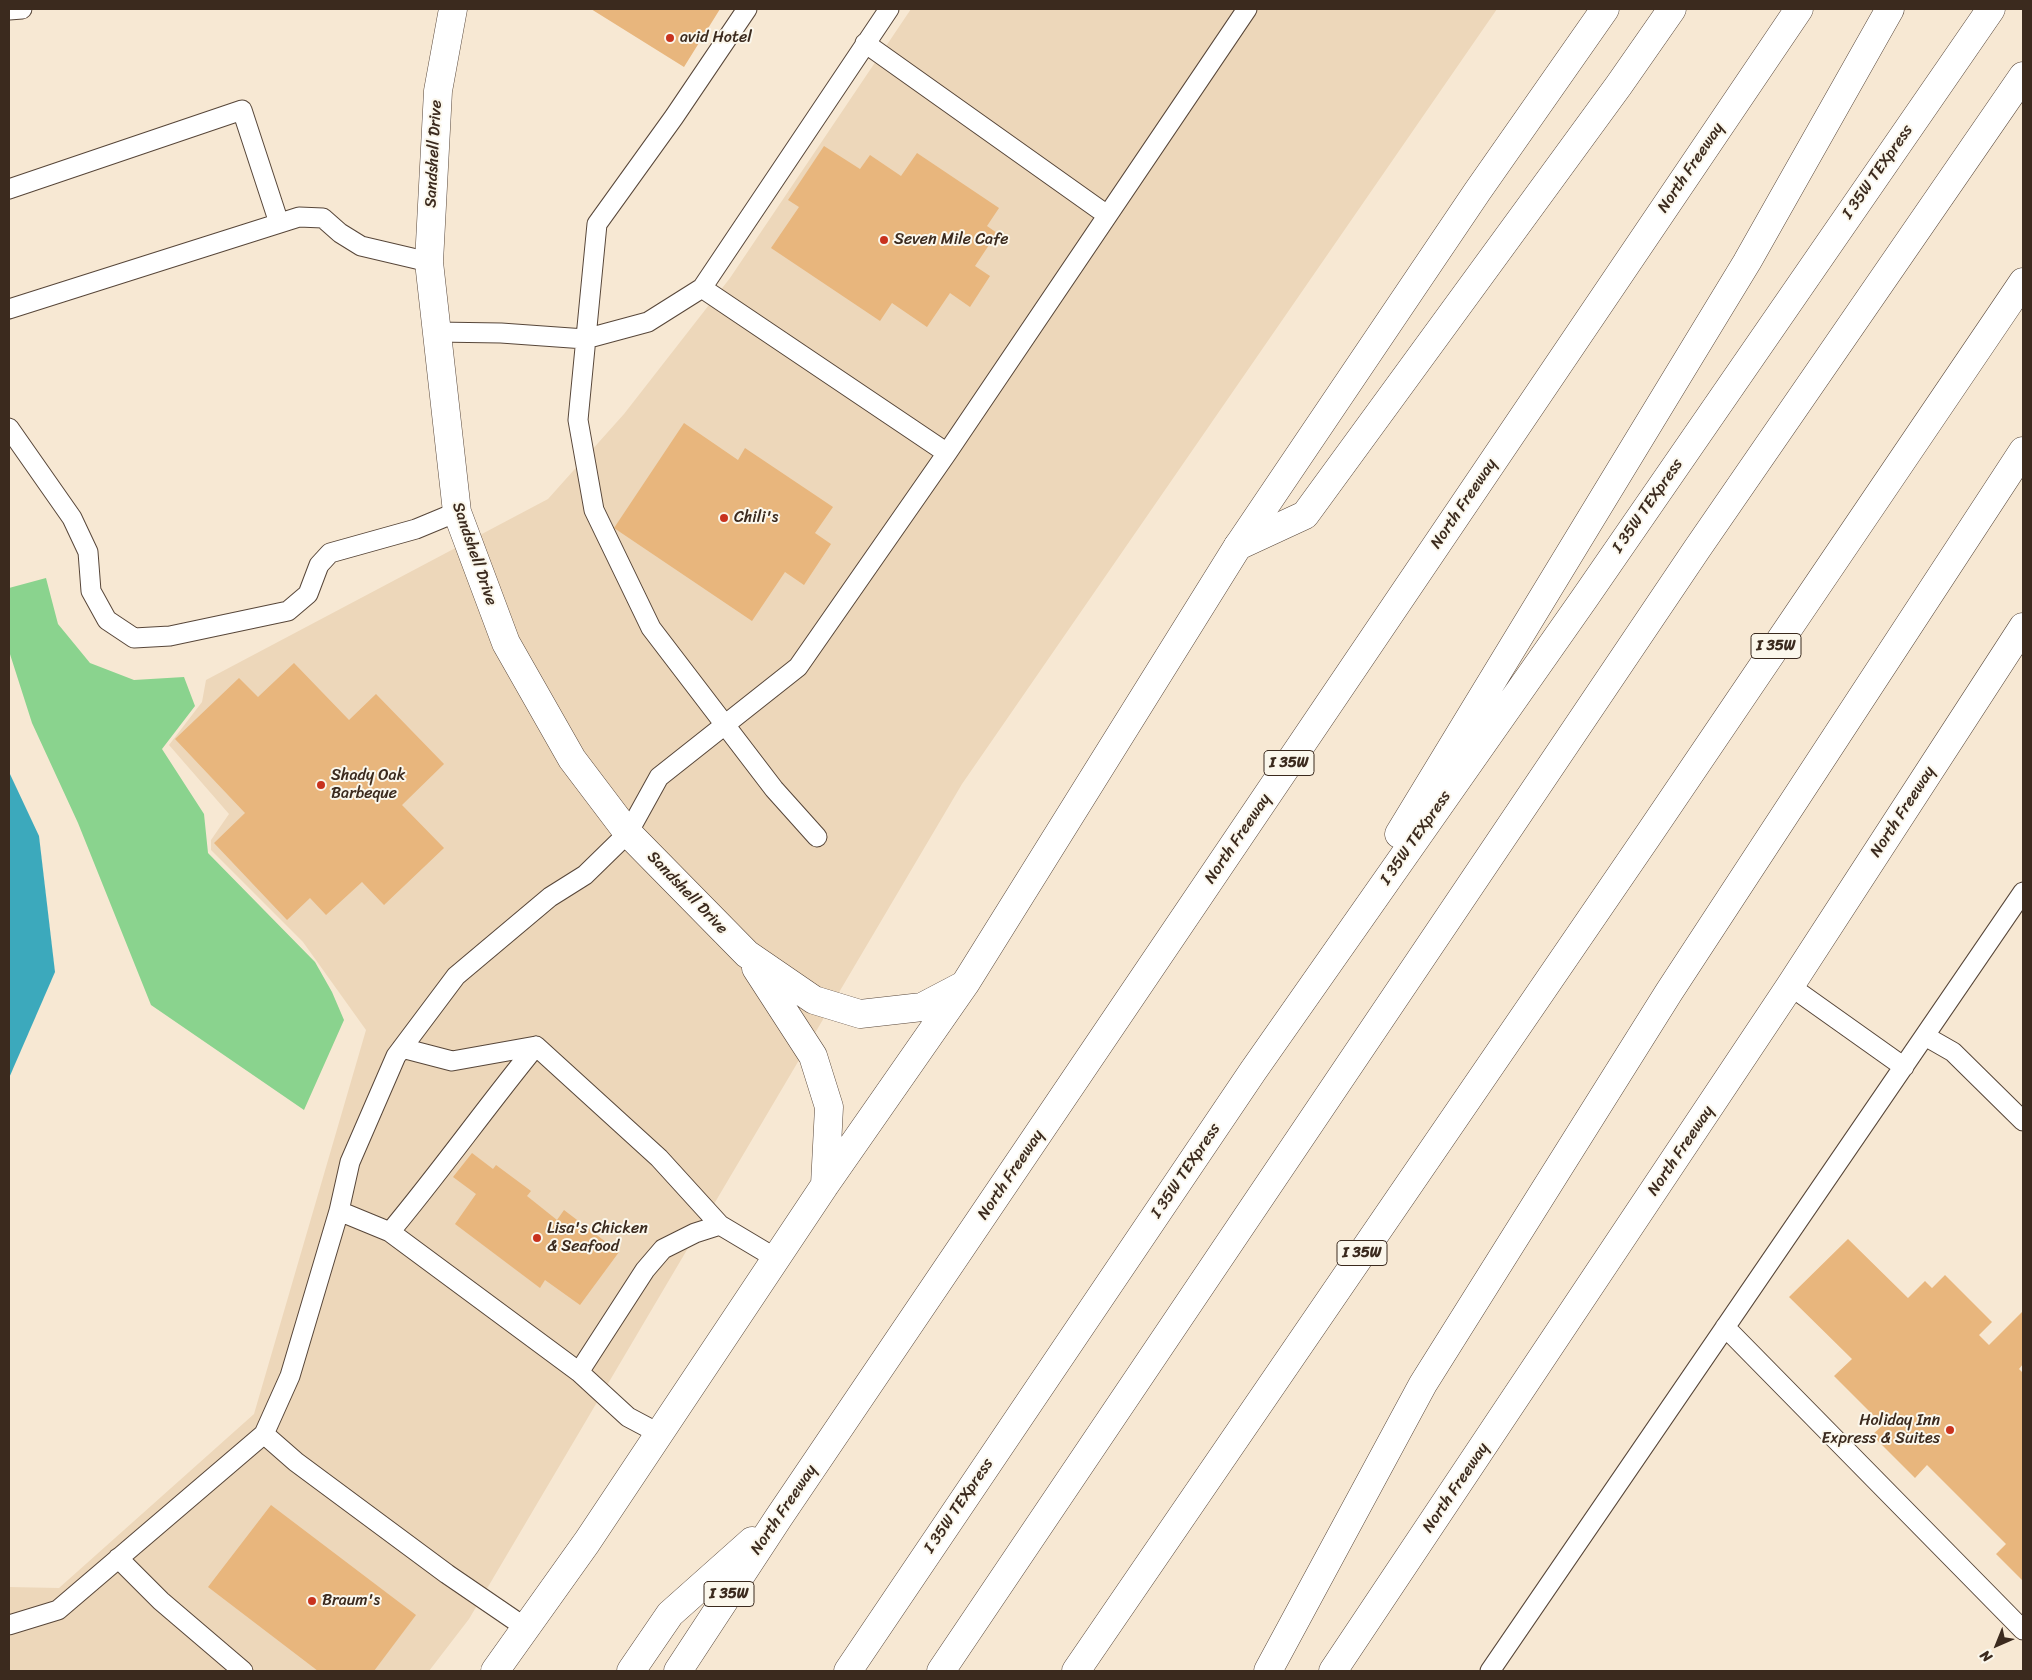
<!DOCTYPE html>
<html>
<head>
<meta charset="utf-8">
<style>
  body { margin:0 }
  #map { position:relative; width:2032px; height:1680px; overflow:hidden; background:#f7e8d3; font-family:Sriracha,sans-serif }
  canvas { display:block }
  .frame { position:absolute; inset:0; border:10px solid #3b2a1e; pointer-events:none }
  .north { position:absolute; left:1972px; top:1620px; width:50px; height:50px; -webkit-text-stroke:4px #fbf7ec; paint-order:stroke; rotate:224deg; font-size:14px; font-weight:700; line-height:20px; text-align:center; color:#3b2a1e }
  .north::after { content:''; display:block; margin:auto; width:18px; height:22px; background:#3b2a1e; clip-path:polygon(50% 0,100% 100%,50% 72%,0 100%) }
</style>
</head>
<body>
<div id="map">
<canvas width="2032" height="1680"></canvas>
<div class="frame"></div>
<div class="north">N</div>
</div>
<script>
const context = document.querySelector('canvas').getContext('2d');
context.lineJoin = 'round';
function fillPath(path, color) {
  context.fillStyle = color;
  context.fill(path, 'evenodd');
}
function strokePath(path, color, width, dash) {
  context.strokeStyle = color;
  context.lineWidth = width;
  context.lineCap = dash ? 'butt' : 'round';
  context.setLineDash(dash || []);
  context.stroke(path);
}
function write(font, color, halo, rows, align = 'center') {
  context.font = font + ' Sriracha,sans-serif';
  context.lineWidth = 4;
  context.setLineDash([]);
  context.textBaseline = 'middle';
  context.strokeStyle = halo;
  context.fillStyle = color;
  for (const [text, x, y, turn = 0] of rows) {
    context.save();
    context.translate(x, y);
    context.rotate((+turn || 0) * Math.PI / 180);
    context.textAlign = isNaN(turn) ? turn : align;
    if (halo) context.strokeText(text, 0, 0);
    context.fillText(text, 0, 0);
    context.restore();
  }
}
fillPath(new Path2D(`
  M911,9H1497L962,784L469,1619L429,1671H9V1587L59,1588L254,1414L366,1030L303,942L211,850V840L229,814L169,745L202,702L206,680L548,499L624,414L730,278Z`), '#edd7ba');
fillPath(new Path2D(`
  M46,578L58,624L90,663L134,680L184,677L195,706L162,749L204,814L208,853L315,962L332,992L344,1020L304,1110L151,1005L78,823L32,723L9,651V588Z`), '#8ad38e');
fillPath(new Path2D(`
  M9,772L39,836L55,972L9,1078Z`), '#3ca9bc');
fillPath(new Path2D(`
  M591,9H720L684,67Z
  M824,146L860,169L870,155L901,176L917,153L999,208L987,226L997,233L975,266L990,276L970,307L950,293L927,327L892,303L880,321L771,248L799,207L788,200Z
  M684,423L738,460L745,448L833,507L815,533L831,544L804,585L785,572L752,621L614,528Z
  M294,663L349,720L376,694L444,764L402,805L444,848L384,905L362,882L326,915L310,898L287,920L214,843L245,813L175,739L239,678L258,697Z
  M472,1153L493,1169L496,1165L531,1191L527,1196L557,1220L564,1210L619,1252L580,1305L545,1280L540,1288L455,1224L476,1194L453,1177Z
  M1848,1239L1908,1298L1925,1281L1932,1288L1945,1275L1992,1322L1979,1335L1989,1345L2023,1311V1364L2019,1369L2023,1373V1581L1996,1554L2006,1544L1927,1465L1915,1478L1872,1435L1883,1425L1834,1376L1852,1359L1789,1297Z
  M271,1505L416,1615L374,1671H318L208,1587Z`), '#e8b67d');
const lane = new Path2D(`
  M747,9L674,117L597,224L578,420L594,510L651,628L774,789L817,837
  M9,10L22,9
  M865,43L1107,215
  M9,189L242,110L279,223
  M702,288L947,453
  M9,309L299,217L323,218L340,233L361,246L429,262
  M436,332L501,333L585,339L648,322L702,288L889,9
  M9,428L72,518L88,552L91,591L107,620L134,638L170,636L288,611L308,594L319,565L330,553L416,529L457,512
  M1790,986L1904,1067
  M1925,1036L1953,1052L2023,1121
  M402,1048L452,1061L536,1046L659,1158L720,1225L777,1259
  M339,1211L390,1232L579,1372L628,1417L660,1434
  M390,1232C441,1171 486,1107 536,1046
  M1725,1327L2023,1630
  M579,1372L645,1270L663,1249L695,1233L720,1225
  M264,1434L296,1462L447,1574L526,1628
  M118,1558L161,1601L243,1671
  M9,1625L58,1610L264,1434L290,1376L339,1211L350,1162L396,1056L456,976L550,897L585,875L628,833L659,777L798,667L947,453L1247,9
  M1490,1671L2023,892`);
const secondary = new Path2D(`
  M453,9L438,91L429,262L457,512L506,643L572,759L628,833L747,954L814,1000L860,1014L922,1007L962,986
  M756,968L813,1056L829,1107L825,1185
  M495,1671L587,1542L825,1185L965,984L1238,546L1477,192L1605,9
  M1333,1671L1790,986L2023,627`);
const highway = new Path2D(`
  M1238,546L1305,515L1619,85L1672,9
  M1399,834L1747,262L1890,9
  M631,1671L670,1614L752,1541
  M678,1671L779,1517L1799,9
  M848,1671L1253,1071L1584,599L1991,9
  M941,1671L1697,549L2023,76
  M1076,1671L1649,834L2023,282
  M1268,1671L1423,1384L1669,992L2023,451`);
strokePath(lane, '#574639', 21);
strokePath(secondary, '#574639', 29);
strokePath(highway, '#574639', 29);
strokePath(lane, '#fff', 19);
strokePath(secondary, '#fff', 28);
strokePath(highway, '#fff', 28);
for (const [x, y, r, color] of [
  [670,38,5,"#c8321e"],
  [884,240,5,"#c8321e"],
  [724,518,5,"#c8321e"],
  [321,785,5,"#c8321e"],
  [537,1238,5,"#c8321e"],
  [1950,1430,5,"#c8321e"],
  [312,1601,5,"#c8321e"]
]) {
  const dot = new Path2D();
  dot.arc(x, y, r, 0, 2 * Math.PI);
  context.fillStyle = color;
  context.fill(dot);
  strokePath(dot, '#fbf7ec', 2);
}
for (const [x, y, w] of [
  [1776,646,50],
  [1289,763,50],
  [1362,1253,50],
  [729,1594,50]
]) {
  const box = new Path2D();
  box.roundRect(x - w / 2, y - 12.5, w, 25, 4);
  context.fillStyle = '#fbf7ec';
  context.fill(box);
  strokePath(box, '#3b2a1e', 1);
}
write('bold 15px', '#3b2a1e', null, [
  ["I 35W",1776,646],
  ["I 35W",1289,763],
  ["I 35W",1362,1253],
  ["I 35W",729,1594]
]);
write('16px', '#3b2a1e', '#fbf7ec', [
  ["avid Hotel",680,38],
  ["Seven Mile Cafe",894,240],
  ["Chili's",734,518],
  ["Shady Oak",331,776],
  ["Barbeque",331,794],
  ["Lisa's Chicken",547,1229],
  ["& Seafood",547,1247],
  ["Holiday Inn",1940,1421,"right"],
  ["Express & Suites",1940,1439,"right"],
  ["Braum's",322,1601]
], 'left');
write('16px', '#3b2a1e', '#fbf7ec', [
  ["Sandshell Drive",434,154,-87],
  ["North Freeway",1691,168,-56],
  ["I 35W TEXpress",1878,172,-55],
  ["North Freeway",1464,504,-56],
  ["I 35W TEXpress",1648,506,-55],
  ["Sandshell Drive",474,554,71],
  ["North Freeway",1903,812,-57],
  ["I 35W TEXpress",1416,838,-55],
  ["North Freeway",1238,839,-56],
  ["Sandshell Drive",687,893,46],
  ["North Freeway",1681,1151,-56],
  ["I 35W TEXpress",1186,1171,-56],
  ["North Freeway",1011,1175,-56],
  ["North Freeway",1456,1488,-56],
  ["I 35W TEXpress",959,1506,-56],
  ["North Freeway",784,1510,-56]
]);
</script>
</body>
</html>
